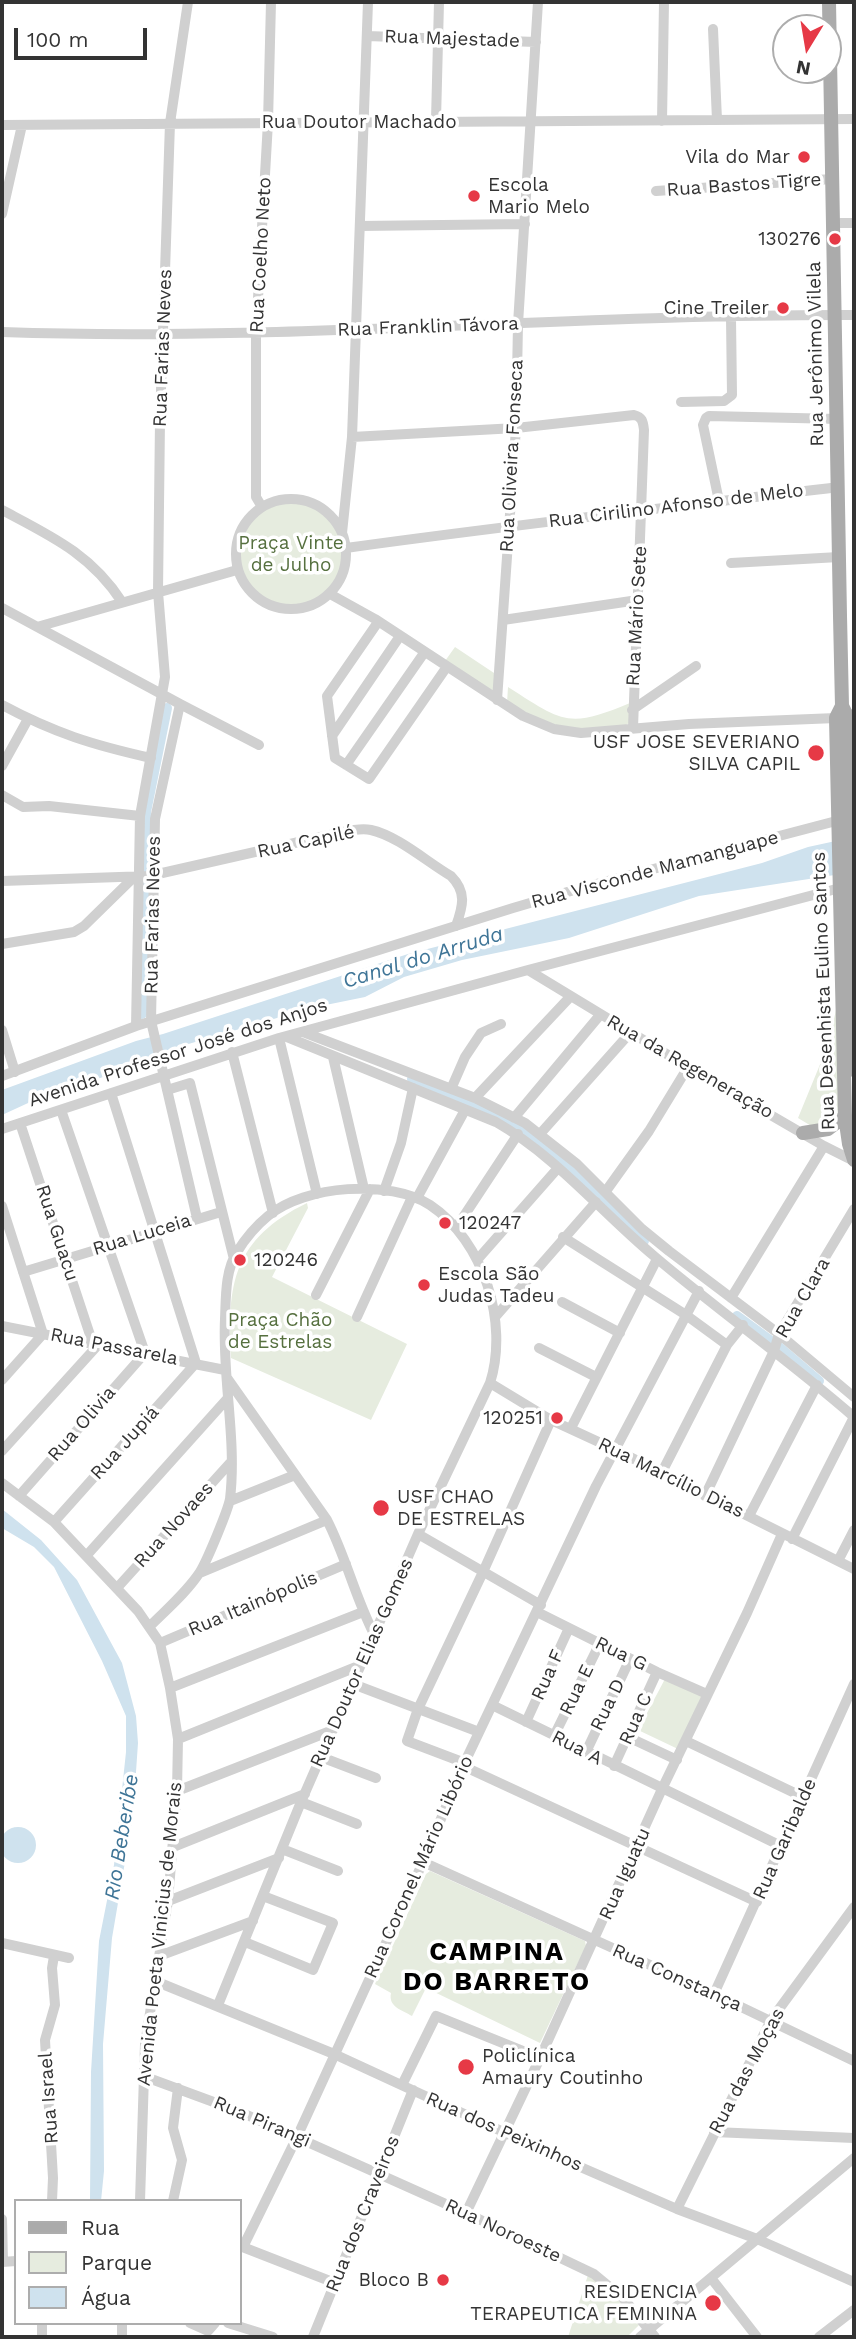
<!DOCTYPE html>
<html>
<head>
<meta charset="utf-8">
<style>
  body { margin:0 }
  #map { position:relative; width:856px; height:2339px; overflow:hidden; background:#fff; font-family:"Work Sans",sans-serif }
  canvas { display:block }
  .frame { position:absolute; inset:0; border:4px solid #333; pointer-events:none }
  .legend { position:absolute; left:14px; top:2199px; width:228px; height:126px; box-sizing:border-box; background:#fff; border:2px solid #adadad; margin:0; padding:9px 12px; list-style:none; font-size:21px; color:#333 }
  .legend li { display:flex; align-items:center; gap:14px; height:35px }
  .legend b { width:35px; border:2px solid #adadad }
  .north { position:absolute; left:772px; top:14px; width:70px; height:70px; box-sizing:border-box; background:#fff; border:2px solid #adadad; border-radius:50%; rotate:191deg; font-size:19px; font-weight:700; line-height:28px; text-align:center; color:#333 }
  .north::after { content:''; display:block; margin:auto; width:24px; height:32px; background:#e63946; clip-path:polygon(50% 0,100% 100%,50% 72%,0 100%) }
  .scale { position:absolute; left:14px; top:28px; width:133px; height:32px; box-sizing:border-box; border:4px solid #333; border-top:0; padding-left:9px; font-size:21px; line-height:24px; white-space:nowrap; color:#333; -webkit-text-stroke:5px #fff; paint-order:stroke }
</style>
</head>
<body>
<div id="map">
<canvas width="856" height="2339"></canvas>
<div class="frame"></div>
<ul class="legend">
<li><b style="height:9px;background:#ababab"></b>Rua</li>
<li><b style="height:19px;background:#e6ecdf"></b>Parque</li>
<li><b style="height:19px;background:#cfe2ee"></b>Água</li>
</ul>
<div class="north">N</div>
<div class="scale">100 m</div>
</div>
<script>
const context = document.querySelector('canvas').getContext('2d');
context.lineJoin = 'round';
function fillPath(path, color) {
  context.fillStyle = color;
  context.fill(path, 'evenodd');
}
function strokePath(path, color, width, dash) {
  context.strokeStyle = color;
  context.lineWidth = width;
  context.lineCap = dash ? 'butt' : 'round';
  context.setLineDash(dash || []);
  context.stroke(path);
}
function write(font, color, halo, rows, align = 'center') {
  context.font = font + ' "Work Sans",sans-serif';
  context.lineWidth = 7;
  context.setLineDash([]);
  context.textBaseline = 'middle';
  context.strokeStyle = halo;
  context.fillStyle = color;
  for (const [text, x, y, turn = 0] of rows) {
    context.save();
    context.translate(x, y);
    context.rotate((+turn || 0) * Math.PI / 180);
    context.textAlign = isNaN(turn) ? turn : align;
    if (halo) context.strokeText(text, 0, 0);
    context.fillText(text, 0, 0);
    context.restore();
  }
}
fillPath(new Path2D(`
  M236 554a55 55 0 1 1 110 0a55 55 0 1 1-110 0Z
  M455,647L497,675L495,692L445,661Z
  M508,687C563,722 568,729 630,703L629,723L623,727L560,729L507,703Z
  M836,1010L839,1111L834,1120L813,1127L798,1118L828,1045Z
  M307,1203L308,1208L272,1277L407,1344L371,1420L231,1358C227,1284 233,1239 307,1203Z
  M666,1677L704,1695L678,1749L638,1730Z
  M430,1871L585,1941L586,1946L540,2043L426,1988L412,2016C402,2010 388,2007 391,1993L375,1984L426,1874Z
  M588,2275L609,2289L639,2325L627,2337H568Z`), '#e6ecdf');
fillPath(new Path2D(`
  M854,837V872L699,896L569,938L462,960L404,977L365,997L311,1008L168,1050L149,1062L39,1098L2,1115V1090L136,1041L163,1034L408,954L762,863L808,847Z
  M2,1509L41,1540L77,1580L122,1663L136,1716L138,1743L133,1815L112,1938L103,2044L104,2171L101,2201H90L91,2072L99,1941L114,1865L126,1752V1716L102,1661L54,1567L34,1547L2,1528Z
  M0 1845a18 18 0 1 1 36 0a18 18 0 1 1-36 0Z`), '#cfe2ee');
strokePath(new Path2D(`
  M142,1014L146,812L167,708
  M412,1079L515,1125L545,1147L644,1241
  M737,1316L778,1346L819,1381`), '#cfe2ee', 10);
strokePath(new Path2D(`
  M713,29L717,120
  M367,36L536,42
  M436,120L439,2
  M662,121L664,2
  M2,125L854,119
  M656,191L832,179
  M2,214L22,125
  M832,223H854
  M360,226L525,224
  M2,332C286,342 570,314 854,315
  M681,402L724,401L732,395L731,318
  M352,437L516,428L634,415C642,417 643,421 644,430L633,728
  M236 554a55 55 0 1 1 110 0a55 55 0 1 1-110 0Z
  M719,501L703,425L706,418L709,416L838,419
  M262,507L256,497V333L268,122L271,2
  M2,510C51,536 91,554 122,602
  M342,533L352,437L368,2
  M346,548C510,525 674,507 839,487
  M731,563L839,557
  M330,594L375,619L523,716L554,729L581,733L689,724L836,718L854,714
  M2,608L180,704L155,819L151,1021L197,1218
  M503,620L638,600
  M378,622L327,696L335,758L369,779L446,668
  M37,627L237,570
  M497,700L516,428L518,324L538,2
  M180,704L259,745
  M2,705C54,733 93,745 151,758
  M632,710L696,666
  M332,736L400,636
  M346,765L424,653
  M2,766L28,719
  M2,795L23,807L49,806L140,816
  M2,881L149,876L343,832C352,830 362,828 371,830C398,836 427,862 451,876C467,892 463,906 456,926
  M2,944L74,932L84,926L133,878
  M528,970L688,1067L824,1146L854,1161
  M136,1026L140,816L165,677L158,592L160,420L170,123L188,2
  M2,1030L15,1072
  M303,1032L475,1098L525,1123L577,1164L642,1229L669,1251L779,1334L854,1397
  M287,1037L496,1122C557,1157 601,1212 654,1256C720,1312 790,1361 854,1417L792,1539
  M279,1038L317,1194
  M232,1052L273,1213
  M333,1057L364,1189
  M2,1076L136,1026L513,908L581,888L840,820
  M451,1089L465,1057L481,1033L501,1024
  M167,1090L190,1083L234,1259
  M475,1098L570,997
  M514,1118L600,1015
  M20,1123L93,1344
  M2,1129L279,1038L528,970L840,888
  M540,1134L630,1033
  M384,1191L401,1143L413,1088
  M606,1191L649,1131L688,1067
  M417,1198L465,1110
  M2,1206L43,1334L2,1380
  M456,1228L518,1134
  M563,1237L686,1315L727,1345
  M477,1260L558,1168
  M23,1272L221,1212
  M316,1295L370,1189
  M731,1298L824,1146
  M562,1302L620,1333
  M496,1316L596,1202
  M357,1317L412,1197
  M2,1326L225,1370
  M539,1348L596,1377
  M227,1378L327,1520C346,1557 355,1597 374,1634
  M490,1383L551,1420L616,1450L854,1569
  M571,1428L657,1259
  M2,1451L98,1345
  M661,1474L727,1345L743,1325
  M2,1483L54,1522L138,1611L160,1643L170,1688L178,1739L177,1791L168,1901L145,2044L140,2201
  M19,1496L145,1353L61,1110
  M705,1496L774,1351L779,1334L854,1209
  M230,1501L295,1475
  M749,1516L817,1385
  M54,1522L196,1363L111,1093
  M418,1534L541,1605
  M87,1555L227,1399
  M838,1561L854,1530
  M200,1573L327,1520
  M117,1588L230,1463
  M537,1612L657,1672L707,1694
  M150,1626C167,1609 187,1592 200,1572C207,1561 228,1510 230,1499C237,1439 222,1378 225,1319C226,1297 225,1271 237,1252C245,1239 257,1225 268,1216C305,1185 390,1179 430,1205C484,1241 509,1323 490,1383L418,1534L301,1802L218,2005
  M160,1643L346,1564
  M353,1684L479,1732
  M170,1688L363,1612
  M492,1705L781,1846
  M526,1722L569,1628
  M554,1736L600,1643
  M628,1737L677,1760
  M178,1739L361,1665
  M686,1741L803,1797
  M586,1752L630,1659
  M321,1757L376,1778
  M465,1763L407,1741L418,1709L483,1572L551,1420
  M463,1766L757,1902
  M614,1766L657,1672
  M177,1791L333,1730
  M301,1802L357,1824
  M173,1847L305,1794
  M282,1849L338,1871
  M423,1862L714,1994L854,2061
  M168,1901L279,1858
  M245,1942L313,1970L333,1923L263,1896
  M2,1943L69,1958
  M159,1956L253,1921
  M155,1981L334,2054L562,2159L677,2209L757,2239L854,2282
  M714,1994L854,1684
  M143,2076L238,2111L466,2213L594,2274L623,2298L655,2337
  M402,2085L436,2016L540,2058
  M714,2132L854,2138
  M52,2201L53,2178L45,2040L55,2005L52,1968L54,1956
  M173,2201L182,2160L173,2128L178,2088
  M677,2209L771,2020L854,1907
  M466,2213L540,2058L662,1789L747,1613L782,1534
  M2,2219L3,2262
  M240,2246L335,2283
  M243,2247L297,2137L423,1862L463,1766L596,1486L699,1291
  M2,2262L16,2261
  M711,2278L757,2337
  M190,2323L208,2331L215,2323
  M228,2323L273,2337
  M42,2337V2323
  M122,2337V2323
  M313,2337L413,2090
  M640,2337L854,2158
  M819,2337L854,2310`), '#d0d0d0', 10);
strokePath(new Path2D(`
  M829,2L840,616L842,706L847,716L849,761L854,1070
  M842,706L836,718L845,1116L849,1144L854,1160
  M803,1133L828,1129L845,1116`), '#ababab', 14);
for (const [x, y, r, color] of [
  [804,157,7,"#e63946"],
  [474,196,7,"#e63946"],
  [835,239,7,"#e63946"],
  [783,308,7,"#e63946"],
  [816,753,9,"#e63946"],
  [445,1223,7,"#e63946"],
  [240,1260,7,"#e63946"],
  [424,1285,7,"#e63946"],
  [557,1418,7,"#e63946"],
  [381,1508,9,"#e63946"],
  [466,2067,9,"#e63946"],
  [443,2280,7,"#e63946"],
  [713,2303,9,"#e63946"]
]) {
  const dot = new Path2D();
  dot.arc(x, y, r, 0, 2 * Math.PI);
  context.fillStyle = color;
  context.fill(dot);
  strokePath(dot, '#fff', 2.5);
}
write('19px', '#333', '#fff', [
  ["Rua Majestade",452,39,2],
  ["Rua Doutor Machado",359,122],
  ["Rua Bastos Tigre",744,185,-4],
  ["Rua Coelho Neto",261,255,-87],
  ["Rua Franklin Távora",428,327,-2],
  ["Rua Farias Neves",163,348,-88],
  ["Rua Jerônimo Vilela",816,354,-91],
  ["Rua Oliveira Fonseca",512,456,-87],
  ["Rua Cirilino Afonso de Melo",676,506,-7],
  ["Rua Mário Sete",637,616,-87],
  ["Rua Capilé",306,842,-12],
  ["Rua Visconde Mamanguape",655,870,-15],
  ["Rua Farias Neves",153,915,-89],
  ["Rua Desenhista Eulino Santos",824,991,-92],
  ["Avenida Professor José dos Anjos",178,1053,-18],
  ["Rua da Regeneração",690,1067,30],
  ["Rua Guacu",57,1233,72],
  ["Rua Luceia",142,1235,-17],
  ["Rua Clara",803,1298,-60],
  ["Rua Passarela",114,1347,11],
  ["Rua Olivia",82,1424,-49],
  ["Rua Jupiá",125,1443,-48],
  ["Rua Marcílio Dias",671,1478,26],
  ["Rua Novaes",174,1525,-48],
  ["Rua Itainópolis",253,1604,-23],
  ["Rua G",621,1654,26],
  ["Rua Doutor Elias Gomes",362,1663,-66],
  ["Rua F",548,1675,-66],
  ["Rua E",577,1690,-64],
  ["Rua D",608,1705,-64],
  ["Rua C",636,1719,-66],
  ["Rua A",577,1748,27],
  ["Rua Garibalde",785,1839,-66],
  ["Rua Coronel Mário Libório",419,1867,-66],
  ["Rua Iguatu",625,1874,-66],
  ["Avenida Poeta Vinicius de Morais",160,1934,-84],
  ["Rua Constança",677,1978,24],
  ["Rua das Moças",747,2071,-62],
  ["Rua Israel",49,2098,-94],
  ["Rua Pirangi",262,2122,23],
  ["Rua dos Peixinhos",504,2132,24],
  ["Rua dos Craveiros",363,2214,-68],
  ["Rua Noroeste",503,2231,25]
]);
write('19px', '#333', '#fff', [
  ["Vila do Mar",790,157],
  ["Escola",488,185,"left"],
  ["Mario Melo",488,207,"left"],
  ["130276",821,239],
  ["Cine Treiler",769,308],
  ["USF JOSE SEVERIANO",800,742],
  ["SILVA CAPIL",800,764],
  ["120247",459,1223,"left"],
  ["120246",254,1260,"left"],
  ["Escola São",438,1274,"left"],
  ["Judas Tadeu",438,1296,"left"],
  ["120251",543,1418],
  ["USF CHAO",397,1497,"left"],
  ["DE ESTRELAS",397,1519,"left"],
  ["Policlínica",482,2056,"left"],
  ["Amaury Coutinho",482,2078,"left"],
  ["Bloco B",429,2280],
  ["RESIDENCIA",697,2292],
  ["TERAPEUTICA FEMININA",697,2314]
], 'right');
write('19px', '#56703f', '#fff', [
  ["Praça Vinte",291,543],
  ["de Julho",291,565],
  ["Praça Chão",280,1320],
  ["de Estrelas",280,1342]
]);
write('italic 21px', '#3f7597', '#fff', [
  ["Canal do Arruda",423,958,-17],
  ["Rio Beberibe",122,1837,-81]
]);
context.letterSpacing = '2px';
write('bold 26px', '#000', '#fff', [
  ["CAMPINA",497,1952],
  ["DO BARRETO",497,1982]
]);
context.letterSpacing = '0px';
</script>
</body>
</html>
